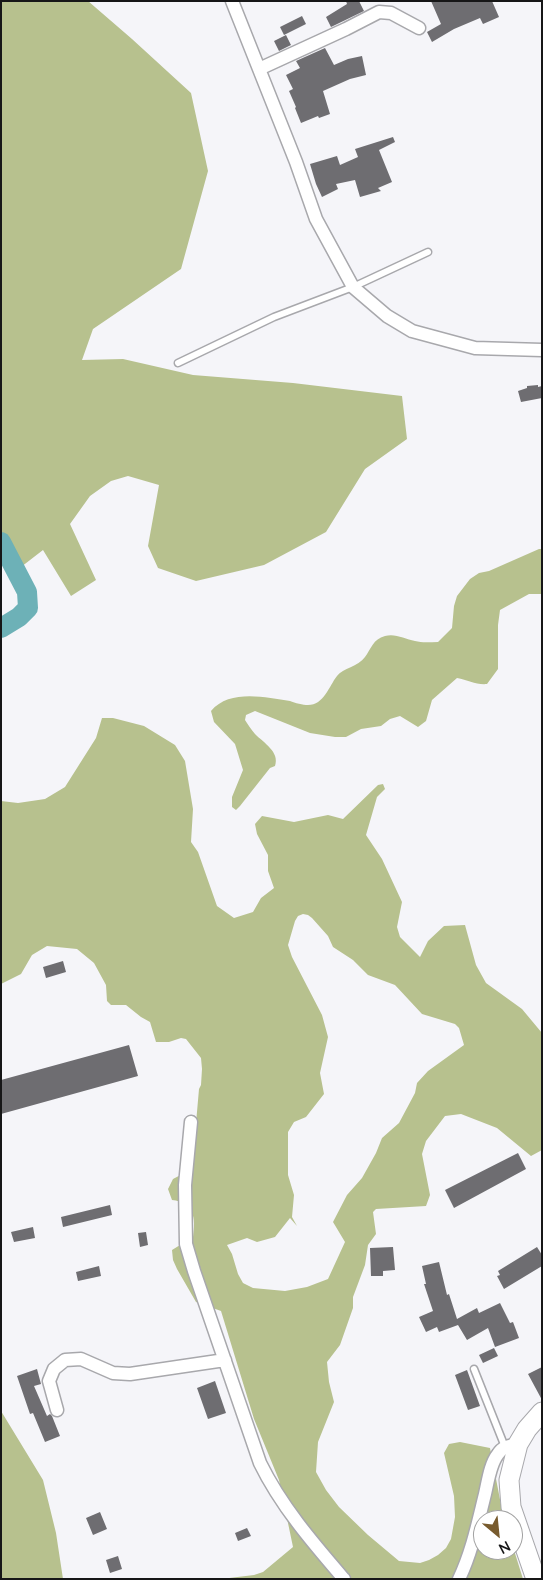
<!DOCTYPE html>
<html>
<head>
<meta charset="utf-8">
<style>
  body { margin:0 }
  #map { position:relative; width:543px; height:1580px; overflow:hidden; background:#f5f5f9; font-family:Lato,sans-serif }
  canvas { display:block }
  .frame { position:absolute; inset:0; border:2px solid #161617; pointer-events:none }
  .north { position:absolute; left:473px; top:1510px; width:50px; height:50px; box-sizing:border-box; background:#fff; border:1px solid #a2a2a2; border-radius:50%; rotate:152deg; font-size:14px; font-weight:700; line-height:20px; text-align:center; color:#161617 }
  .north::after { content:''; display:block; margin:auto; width:18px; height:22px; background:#785b2e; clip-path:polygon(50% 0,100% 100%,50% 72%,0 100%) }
</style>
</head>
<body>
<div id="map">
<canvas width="543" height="1580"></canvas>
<div class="frame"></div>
<div class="north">N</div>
</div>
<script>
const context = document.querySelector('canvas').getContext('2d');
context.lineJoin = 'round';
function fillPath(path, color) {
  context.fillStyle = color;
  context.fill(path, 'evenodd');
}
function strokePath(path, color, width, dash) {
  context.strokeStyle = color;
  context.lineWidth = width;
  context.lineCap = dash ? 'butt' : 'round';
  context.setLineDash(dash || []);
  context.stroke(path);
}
fillPath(new Path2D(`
  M1,1H88L132,39L191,93L208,171L181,269L93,329L82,360L123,359L193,375L293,383L402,396L407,439L365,469L326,532L264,565L196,581L158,568L148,546L159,485L128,476L111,481L90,496L70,524L96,580L71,596L43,550L21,567L1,551Z
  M539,549H542V594H529L500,610L498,625V669L487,684C476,685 468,680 457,678L432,700L426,721L418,727L400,716L390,719L381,726L361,729L346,737H335L310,733L255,711L246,715L245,720C248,725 251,729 255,734C264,743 280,752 275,766L270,768L240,806L236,810L232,807V797L243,770L235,744L214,722L211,711C229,689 265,697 290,701C295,703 303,705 308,705C324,705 329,686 337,676C343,668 358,667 365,657C371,649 373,639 385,636C395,633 405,639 415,641C422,643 430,642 438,642L452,628L454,606L457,596L470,579L479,573L489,571Z
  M102,718H113L144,726L175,745L185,761L193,809L191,842L198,852L217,906L234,918L253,912L261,898L274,888L268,871V855L257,834L255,824L262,816L294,822L328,815L343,819L378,785L383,784L385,789L377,797L366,835L382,859L402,902L397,927L400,937L420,957L428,941L444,926L465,925L476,965L486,983L522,1009L542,1033V1150L531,1156L497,1128L461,1114L445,1116L426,1141L422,1154L430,1195L426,1206L376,1209L373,1212L376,1234L368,1245L365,1265L353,1297V1308L340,1345L327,1362L329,1382L334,1402L318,1442L316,1472L326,1490L339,1507L368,1535L399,1561L420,1563L429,1560L438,1555L446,1548L451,1539L455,1517L454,1496L444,1453L449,1444L460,1442L490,1448L504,1520H483V1550H513V1547L523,1579H221L254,1575L263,1572L293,1547L279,1480L254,1419L221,1311L196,1302L177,1269L173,1260L172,1250L193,1237C196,1218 194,1202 172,1200L168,1189L173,1179L192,1169L199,1089L201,1085L202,1069L201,1058L186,1039L181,1038L169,1042H156L150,1022L141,1017L126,1005H111L107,1001L106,985L94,963L77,949L47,946L32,955L21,974L1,984V801L18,803L45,799L65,787L96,738ZM303,914L308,915L312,918L328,936L333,947L353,960L368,975L395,985L422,1014L455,1024L459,1028L464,1045L428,1071L417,1083L415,1093L399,1123L382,1138L376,1153L362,1178L347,1195L333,1222L345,1242L328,1279L307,1287L285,1291L253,1288L243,1283L238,1274L232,1254L227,1245L247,1238L257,1242L275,1237L290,1218L297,1226L292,1217L294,1195L288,1175V1132L294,1122L306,1117L324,1094L320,1073L328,1037L322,1015L292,957L288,945L295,921L298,916Z
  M1,1411L43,1480L56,1533L63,1579H1Z`), '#b7c18e');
strokePath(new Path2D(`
  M1,542L27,592L28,608L19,617L1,628`), '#6db1b7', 20);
fillPath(new Path2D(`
  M346,1H359L364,11L331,27L326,17L347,4Z
  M431,1H492L499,17L483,24L480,18L454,29L432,42L427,32L441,24Z
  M302,16L306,24L284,35L280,27Z
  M286,35L291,45L279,51L274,41Z
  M325,48L334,65L348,59L362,56L366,75L350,79L323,91L330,114L319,118L318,116L301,123L295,108L296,107L289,91L293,89L286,75L300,68L296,61Z
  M393,137L395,142L379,150L392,182L378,188L381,191L360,197L355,180L336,184L338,189L322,197L316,184L310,164L337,156L340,165L358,157L355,149Z
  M538,385V387L542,386V398L521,402L518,391L527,388V386Z
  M63,961L66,972L46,978L43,967Z
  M129,1045L138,1076L1,1114V1080Z
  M518,1153L526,1169L454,1208L445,1190Z
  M110,1205L112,1215L63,1227L61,1217Z
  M33,1227L35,1238L14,1242L11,1232Z
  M146,1232L148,1245L140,1247L138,1233Z
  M393,1247L395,1270L383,1271V1276H371L370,1248Z
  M537,1247L542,1255V1266L504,1289L497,1276L500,1275L498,1271Z
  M439,1262L447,1295L449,1294L457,1319L477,1308L479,1313L500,1303L510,1323L513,1322L519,1338L495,1347L488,1328L467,1340L458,1325L439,1332L437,1327L426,1332L419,1317L433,1311L424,1284H426L422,1266Z
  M99,1266L101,1276L78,1281L76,1272Z
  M494,1348L498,1356L483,1363L479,1355Z
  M542,1367V1400L528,1374Z
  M37,1369L41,1384L34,1386L47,1416L50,1414L52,1416L60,1436L45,1442L33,1413L30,1414L17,1376Z
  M467,1370L480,1406L468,1410L455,1375Z
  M215,1381L226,1413L208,1419L197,1388Z
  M100,1512L107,1529L93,1535L86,1518Z
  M247,1528L251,1536L238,1541L235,1533Z
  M118,1556L122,1569L110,1573L106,1560Z`), '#6e6d71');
const service = new Path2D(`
  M178,363L274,317L353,287L428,252
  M474,1369L505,1447`);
const minor = new Path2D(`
  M232,1L296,162L316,219L353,287L387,316L412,331L475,348L542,350
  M259,69L346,29L379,12L391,13L419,28
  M191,1122L185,1185L186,1244L194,1271L260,1463C281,1506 313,1543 344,1579
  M57,1410L49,1381L54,1369L65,1360L81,1359L113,1373L130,1374L225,1360
  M459,1579C472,1552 478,1522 485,1494C488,1481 490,1464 498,1454C503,1446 510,1446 518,1444`);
const primary = new Path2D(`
  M536,1579L511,1507L509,1480L518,1444L527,1429L542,1412`);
strokePath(service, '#a8a8ac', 9);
strokePath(minor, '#a8a8ac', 15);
strokePath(primary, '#a8a8ac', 21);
strokePath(service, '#fff', 6);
strokePath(minor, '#fff', 12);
strokePath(primary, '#fff', 19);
</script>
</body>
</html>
